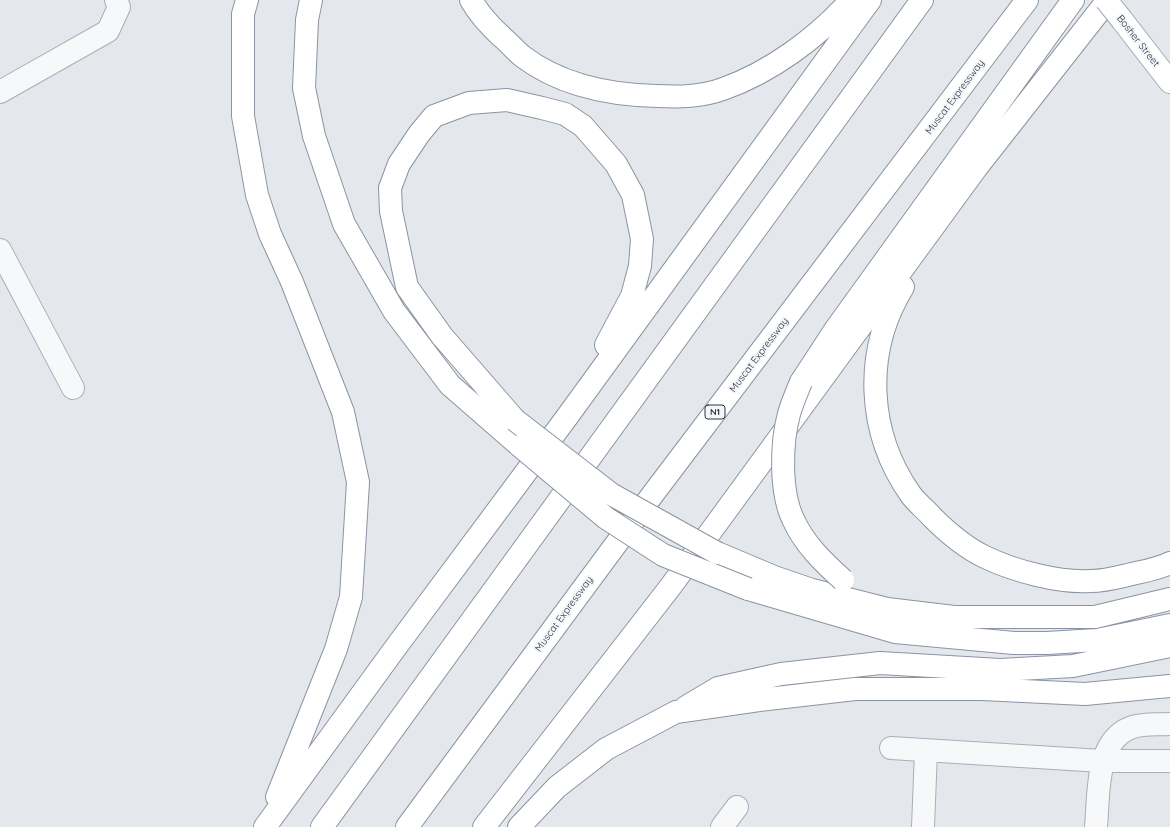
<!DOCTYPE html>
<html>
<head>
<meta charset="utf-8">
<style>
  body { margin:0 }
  canvas { display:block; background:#e4e7ec }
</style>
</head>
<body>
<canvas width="1170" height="827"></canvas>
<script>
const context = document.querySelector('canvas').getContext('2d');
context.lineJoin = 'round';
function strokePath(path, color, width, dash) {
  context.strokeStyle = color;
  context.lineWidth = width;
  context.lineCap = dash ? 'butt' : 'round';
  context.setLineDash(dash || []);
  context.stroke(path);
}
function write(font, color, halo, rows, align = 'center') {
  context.font = font + ' Quicksand,sans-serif';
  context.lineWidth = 4;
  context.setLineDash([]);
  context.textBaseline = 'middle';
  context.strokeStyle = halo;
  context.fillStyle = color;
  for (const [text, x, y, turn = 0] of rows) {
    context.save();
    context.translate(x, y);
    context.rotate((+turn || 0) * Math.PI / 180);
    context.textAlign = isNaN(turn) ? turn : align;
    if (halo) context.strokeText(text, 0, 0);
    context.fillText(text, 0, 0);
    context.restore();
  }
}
const minor = new Path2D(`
  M0,92L108,31L119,7L116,0
  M0,250L73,388
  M891,748L1102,761H1170
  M722,827L737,807
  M923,827L926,751
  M1096,827C1099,795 1095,742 1130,728C1142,723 1158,725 1170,724`);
const major = new Path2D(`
  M1122,20L1170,82`);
const highway = new Path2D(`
  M247,0L243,14V116L257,195L270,234L292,282L343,412L358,482L351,597L336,649L277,797
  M311,0L307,20L304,88L314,136L344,224L394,311L450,385L520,446
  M471,0C479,14 491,27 502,37C509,43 515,50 522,56C560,85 610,95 657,96C679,97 701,97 723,89C771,72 817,38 851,0
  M903,287C863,352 867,433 911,495C917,503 926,510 932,517C947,532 966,548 985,557C1014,571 1059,583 1091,581C1105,581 1119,577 1132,574C1145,571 1158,569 1170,563
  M801,382L835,330L1073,0
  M515,420L442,336L407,287L391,211L390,188L399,164L419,134L434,116L469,103L507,100L542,108L565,114L583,126L616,164L633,195L642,239L640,266L632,296L606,345
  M717,553L774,577L812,590L887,609L954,617H1095L1170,599
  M748,589L895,632L1014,643H1047L1097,640L1170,625
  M686,707L718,688L781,674L880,663L1000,670L1073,666L1170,646
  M265,827L396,647L567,417L870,0
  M322,827L922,0
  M407,827L653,494L1027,0
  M484,827L671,586L977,167L1108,0
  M519,827L557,787L606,749L676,712L759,700L855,689H982L1085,694L1170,686`);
strokePath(minor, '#a9aeb7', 24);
strokePath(major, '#a3abb8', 24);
strokePath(highway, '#8b94a3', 24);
strokePath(minor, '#f7f8fa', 22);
strokePath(major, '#fff', 22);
strokePath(highway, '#fff', 22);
const majorBridge = new Path2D(`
  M1106,0L1122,20`);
const highwayBridge = new Path2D(`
  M801,382C797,392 792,403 789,414C781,443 780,492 793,519C804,544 824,563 843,580
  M515,420L611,494L717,553
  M520,446L606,518L663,555L748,589`);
strokePath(majorBridge, '#a3abb8', 24, []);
strokePath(highwayBridge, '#8b94a3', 24, []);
strokePath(majorBridge, '#fff', 22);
strokePath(highwayBridge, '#fff', 22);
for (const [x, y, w] of [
  [715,412,20]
]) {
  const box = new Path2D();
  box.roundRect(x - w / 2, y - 7, w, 14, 3);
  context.fillStyle = '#f4f6f9';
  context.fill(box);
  strokePath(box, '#2b3445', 1);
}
write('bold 9px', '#2b3445', null, [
  ["N1",715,412]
]);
write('10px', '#2b3445', '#f4f6f9', [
  ["Bosher Street",1138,41,52],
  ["Muscat Expressway",955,97,-53],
  ["Muscat Expressway",759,355,-53],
  ["Muscat Expressway",564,614,-54]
]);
</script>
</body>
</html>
